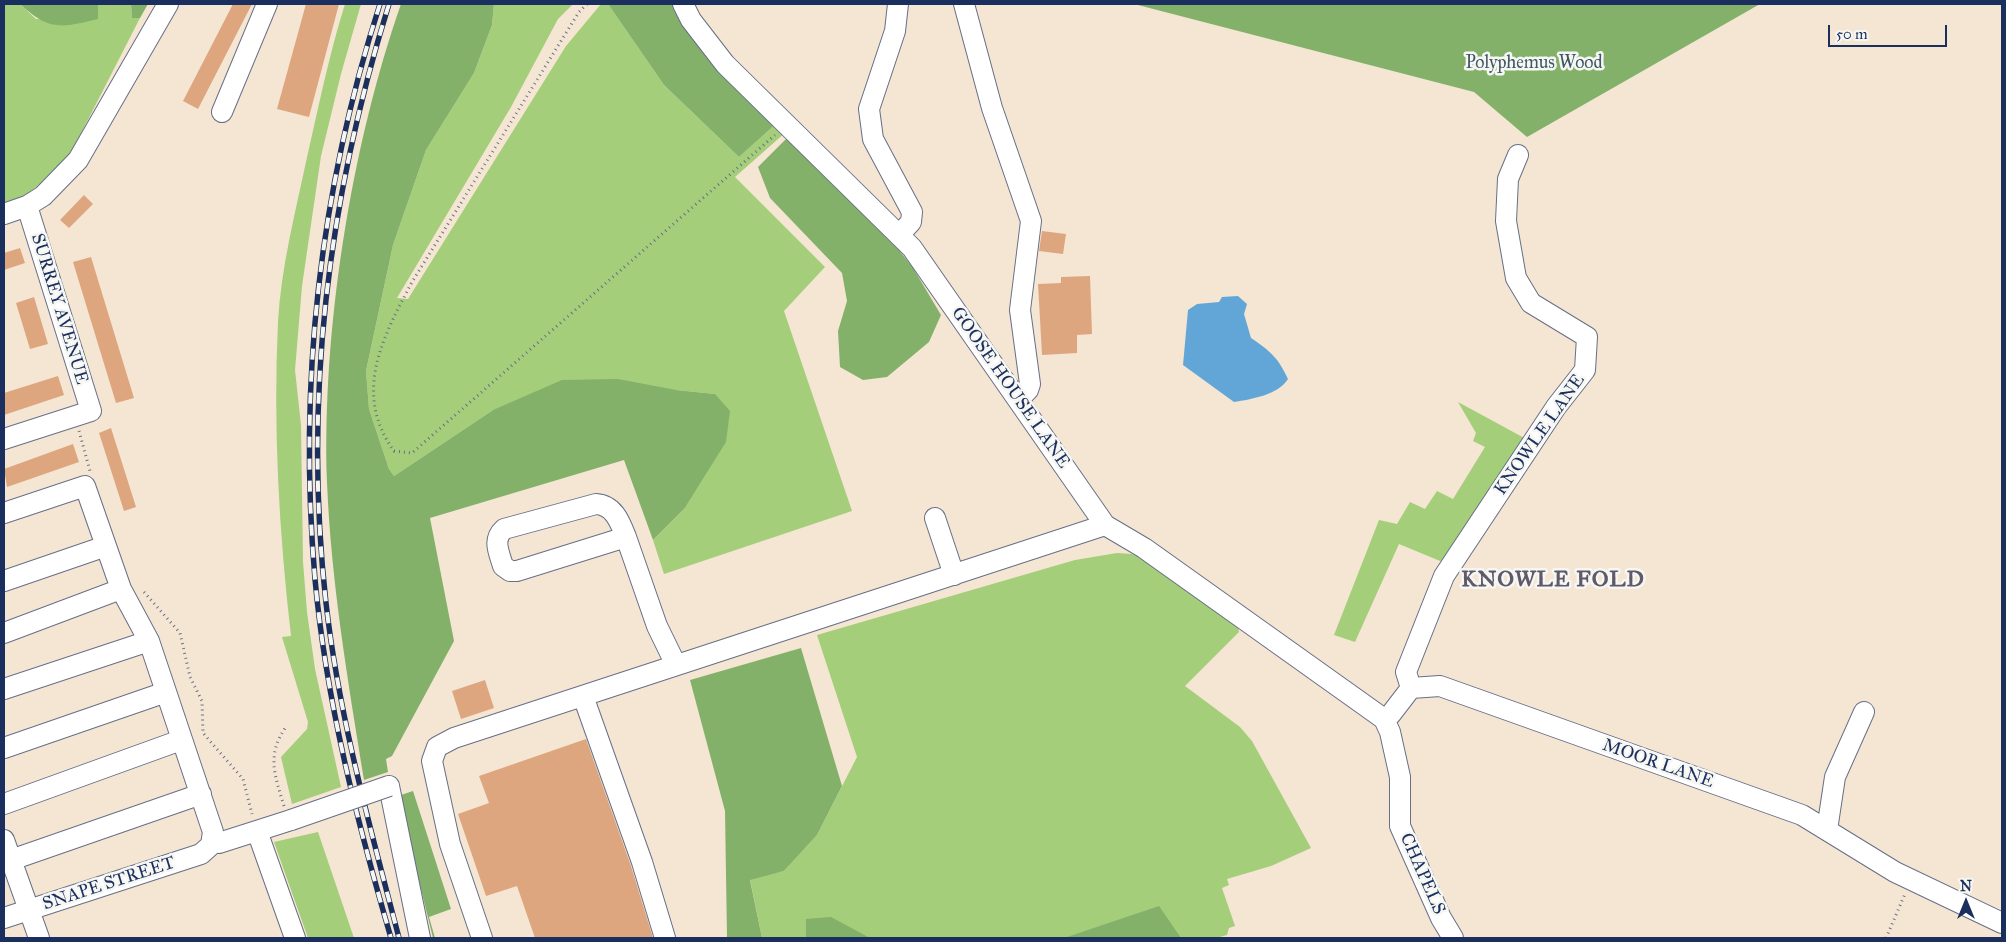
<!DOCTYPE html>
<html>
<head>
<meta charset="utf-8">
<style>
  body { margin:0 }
  #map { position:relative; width:2006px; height:942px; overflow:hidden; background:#f4e6d3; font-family:"IM FELL Great Primer",serif }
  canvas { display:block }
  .frame { position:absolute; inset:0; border:5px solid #1b2f5e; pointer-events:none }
  .north { position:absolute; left:1941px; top:877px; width:50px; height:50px; -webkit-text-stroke:4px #f6f6f2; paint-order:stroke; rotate:0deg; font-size:14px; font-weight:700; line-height:20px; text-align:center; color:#1b2f5e }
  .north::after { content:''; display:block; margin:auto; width:18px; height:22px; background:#1b2f5e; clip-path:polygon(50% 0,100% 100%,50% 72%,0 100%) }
  .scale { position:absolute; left:1828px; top:25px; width:119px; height:22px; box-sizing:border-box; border:2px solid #1b2f5e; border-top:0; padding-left:6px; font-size:15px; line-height:18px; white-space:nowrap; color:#1b2f5e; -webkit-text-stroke:4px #f6f6f2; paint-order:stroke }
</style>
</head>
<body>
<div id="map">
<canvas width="2006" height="942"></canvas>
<div class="frame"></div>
<div class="north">N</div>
<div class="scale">50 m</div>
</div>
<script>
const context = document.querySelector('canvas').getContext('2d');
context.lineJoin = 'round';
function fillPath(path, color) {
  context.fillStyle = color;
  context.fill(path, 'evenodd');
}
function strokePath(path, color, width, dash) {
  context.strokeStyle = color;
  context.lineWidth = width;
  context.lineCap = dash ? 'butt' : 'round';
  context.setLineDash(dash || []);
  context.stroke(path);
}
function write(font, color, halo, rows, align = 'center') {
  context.font = font + ' "IM FELL Great Primer",serif';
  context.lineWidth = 5;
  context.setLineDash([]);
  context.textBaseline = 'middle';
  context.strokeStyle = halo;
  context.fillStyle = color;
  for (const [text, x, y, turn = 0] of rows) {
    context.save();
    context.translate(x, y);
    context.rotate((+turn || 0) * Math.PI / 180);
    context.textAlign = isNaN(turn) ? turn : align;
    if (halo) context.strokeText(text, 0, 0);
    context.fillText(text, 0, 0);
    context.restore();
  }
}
fillPath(new Path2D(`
  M4,4H20L36,19H98V4H131L132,18H140L73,149L51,175L26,195L4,207Z
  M345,4H361L341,74L321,156L302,286L295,370L301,425L303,562L307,612L315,669L341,787L292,804L281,757L307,729L308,722L282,637L291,636C279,531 273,427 278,322C281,268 295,214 306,162C318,109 329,55 345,4Z
  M494,4H573L558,19L511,107L397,298L408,299L566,46L601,4H608L664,85L739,157L777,123L786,132L735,177L825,267L784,311L852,511L664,574L653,540L684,509L715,394L676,390L493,410L394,476L389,469L369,409L366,371L393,245L426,150L474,73L492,25Z
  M1458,402L1528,440L1445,563L1399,544L1355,642L1334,635L1379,520L1397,524L1410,502L1425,509L1437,491L1453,499L1485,447L1473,441L1476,433Z
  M1117,553L1132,554L1143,559L1238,628L1239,632L1185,686L1240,727L1252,741L1311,848L1271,866L1227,879L1229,885L1222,888L1235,926L1229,928L1227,935L1216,938H762L750,879L784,871L817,835L857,757L817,635L1075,560Z
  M318,832L354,938H308L274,842Z`), '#a4ce7a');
fillPath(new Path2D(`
  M20,4H98V19C61,28 49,31 20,4Z
  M131,4H148L140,18H132Z
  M401,4H494L492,25L474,73L426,150L393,245L366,371L369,409L389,469L394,476L493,410L562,380L618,379L676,390L715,394L730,411L726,442L684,509L653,540L624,460L430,518L454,641L392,756L386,759L388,772L364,780C348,681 331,582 327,482C322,330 351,147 401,4Z
  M608,4H673L680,17L777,123L739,157L664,85Z
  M1134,4H1760L1527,137L1474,92Z
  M787,138L885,232L913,268L941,315L929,342L887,377L863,380L840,367L838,331L847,301L842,273L770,198L758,167Z
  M801,648L842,786L817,835L784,871L750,880L762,938H727L725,811L690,680Z
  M413,791L451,909L429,917L435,938H433L398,796Z
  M1159,906L1181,938H1064L1067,937Z
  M831,917L870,938H806V919Z`), '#83b16a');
fillPath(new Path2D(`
  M1238,296L1247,304L1244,314L1251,338C1270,351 1278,357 1288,379C1278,395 1252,399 1234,402L1183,365L1188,310L1197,304L1219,302L1222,297Z`), '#62a6d7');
fillPath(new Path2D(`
  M233,4H252L198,109L183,101Z
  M306,4H339L309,117L277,109Z
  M84,195L93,204L69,228L60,220Z
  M1042,231L1066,234L1063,254L1039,251Z
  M20,248L25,263L4,270V253Z
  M91,257L134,398L116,403L73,262Z
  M1090,276L1092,334L1077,335V353L1042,355L1038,284L1061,283V277Z
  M34,297L48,344L30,349L16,303Z
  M58,376L64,395L4,415V393Z
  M111,428L136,507L124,511L99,433Z
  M73,444L79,462L7,487L4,469Z
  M485,680L494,708L461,719L452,691Z
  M586,739L631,866L653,938H535L517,886L486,896L458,814L489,803L479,776Z`), '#dea67f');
const minor = new Path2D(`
  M683,4L691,20L725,64L912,248L1105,525L1144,548L1384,719L1390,732L1400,777V826L1441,918L1453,938
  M898,4L895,31L869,109L873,139L912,212L911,222L899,235
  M964,4L992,108L1031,221L1020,310L1030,384L1028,390L1018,400
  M222,112L267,4
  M4,214L27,206L43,196L78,160L168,4
  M4,439L91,411L27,206
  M4,513L85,486L121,589L149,641L213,832L211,845L201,854L4,918
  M935,518L954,575
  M626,537L517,571H510L503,566C499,552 492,540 504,529L596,504C614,505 620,522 626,537L657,626L676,665
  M4,581L106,546
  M4,633L121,589
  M1411,688L1440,686L1802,815L1895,872L2002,923
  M4,689L149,641
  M583,696L642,862L665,938
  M1384,719L1391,714L1411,688L1406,672L1444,576L1556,407L1585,370L1587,337L1531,303L1516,278L1506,221L1508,179L1518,155
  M4,748L166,692
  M389,786L420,938
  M4,804L181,740
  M1827,830L1835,777L1864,712
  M257,831L295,938
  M4,840L39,938
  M212,841L219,843L291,820
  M11,860L201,794
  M482,938L450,844L432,761L437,747L454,738L1105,525`);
strokePath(minor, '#676f87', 22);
strokePath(new Path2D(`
  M587,4L579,12L412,282C383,337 352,393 394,451L412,453L775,135
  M79,431L90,471
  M144,592L180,633L190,677L202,701L203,733L243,779L252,814
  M284,806C275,776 266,755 286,727
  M1886,938L1905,894`), '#676f87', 3, [1, 4]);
strokePath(minor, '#fff', 20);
const rail = new Path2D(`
  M380,4C320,190 298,383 315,579C326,701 357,821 391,938
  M389,4C328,200 303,397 326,603C339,717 370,827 399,938`);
strokePath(rail, '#1b2f5e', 5.5);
strokePath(rail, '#f6f6f2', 4, [11]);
const minorBridge = new Path2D(`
  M291,820L389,786`);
strokePath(minorBridge, '#676f87', 22, []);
strokePath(minorBridge, '#fff', 20);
write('18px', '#3d5765', '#f6f6f2', [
  ["Polyphemus Wood",1534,64]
]);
write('18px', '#1b2f5e', '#f6f6f2', [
  ["SURREY AVENUE",59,309,73],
  ["GOOSE HOUSE LANE",1010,388,55],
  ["KNOWLE LANE",1540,435,-55],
  ["MOOR LANE",1658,764,19],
  ["CHAPELS",1422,874,66],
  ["SNAPE STREET",109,884,-18]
]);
context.letterSpacing = '1px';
write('bold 22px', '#5f596a', '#f6f6f2', [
  ["KNOWLE FOLD",1553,581]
]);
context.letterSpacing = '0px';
</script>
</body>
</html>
